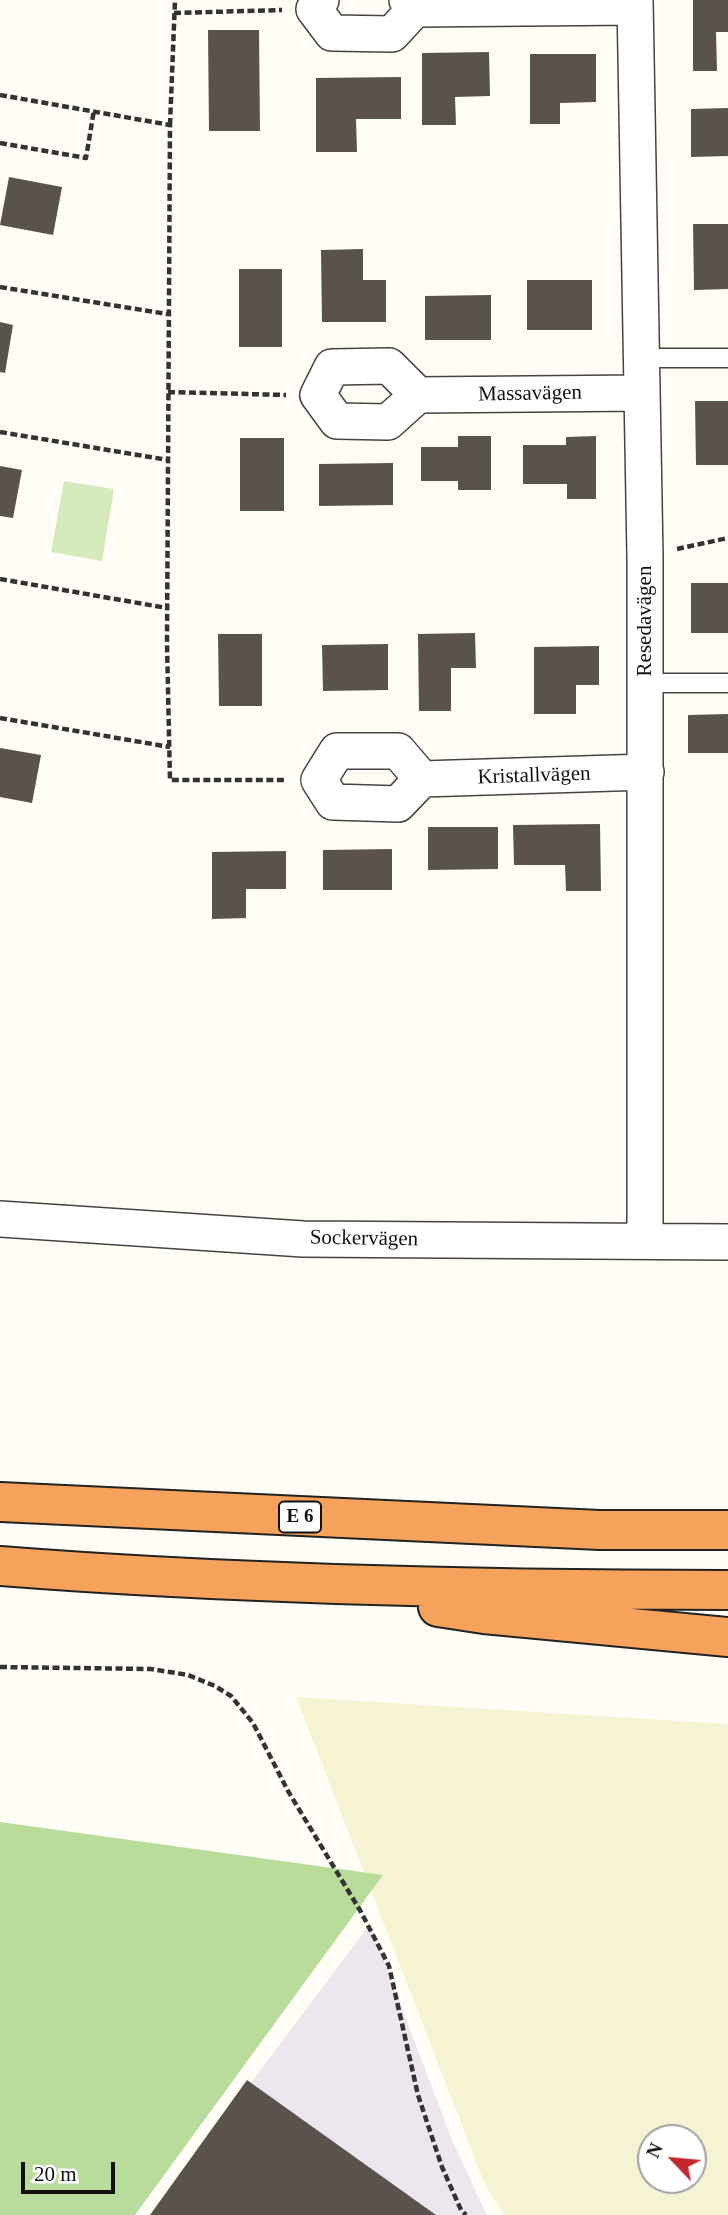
<!DOCTYPE html>
<html>
<head>
<meta charset="utf-8">
<style>
  body { margin:0 }
  #map { position:relative; width:728px; height:2215px; overflow:hidden; background:#fffdf5; font-family:"Times New Roman",serif }
  canvas { display:block }
  .north { position:absolute; left:637px; top:2124px; width:70px; height:70px; box-sizing:border-box; background:#fff; border:2px solid #a0a0a0; border-radius:50%; rotate:296deg; font-size:19px; font-weight:700; line-height:28px; text-align:center; color:#111 }
  .north::after { content:''; display:block; margin:auto; width:24px; height:32px; background:#c4262e; clip-path:polygon(50% 0,100% 100%,50% 72%,0 100%) }
  .scale { position:absolute; left:21px; top:2162px; width:94px; height:32px; box-sizing:border-box; border:4px solid #111; border-top:0; padding-left:9px; font-size:21px; line-height:24px; white-space:nowrap; color:#111; -webkit-text-stroke:5px #fff; paint-order:stroke }
</style>
</head>
<body>
<div id="map">
<canvas width="728" height="2215"></canvas>
<div class="north">N</div>
<div class="scale">20 m</div>
</div>
<script>
const context = document.querySelector('canvas').getContext('2d');
context.lineJoin = 'round';
function fillPath(path, color) {
  context.fillStyle = color;
  context.fill(path, 'evenodd');
}
function strokePath(path, color, width, dash) {
  context.strokeStyle = color;
  context.lineWidth = width;
  context.lineCap = dash ? 'butt' : 'round';
  context.setLineDash(dash || []);
  context.stroke(path);
}
function write(font, color, halo, rows, align = 'center') {
  context.font = font + ' "Times New Roman",serif';
  context.lineWidth = 7;
  context.setLineDash([]);
  context.textBaseline = 'middle';
  context.strokeStyle = halo;
  context.fillStyle = color;
  for (const [text, x, y, turn = 0] of rows) {
    context.save();
    context.translate(x, y);
    context.rotate((+turn || 0) * Math.PI / 180);
    context.textAlign = isNaN(turn) ? turn : align;
    if (halo) context.strokeText(text, 0, 0);
    context.fillText(text, 0, 0);
    context.restore();
  }
}
fillPath(new Path2D(`
  M370,1924L452,2140L487,2215H152Z`), '#eee6ef');
fillPath(new Path2D(`
  M296,1697L728,1724V2215H504L485,2185ZM651,2138H693V2180H651Z`), '#f6f3d4');
fillPath(new Path2D(`
  M64,481L114,489L102,561L51,552Z`), '#d5ebbd');
fillPath(new Path2D(`
  M0,1822L383,1875L135,2215H0Z`), '#b9dc9c');
fillPath(new Path2D(`
  M693,0H728V32H716L717,71H693Z
  M208,30H259L260,131H209Z
  M489,52L490,96L455,97L456,125H422V53Z
  M530,54H596V102L560,103V124H530Z
  M401,77V119H356L357,152H316V78Z
  M728,108V156L691,157V109Z
  M9,177L62,187L53,235L0,225Z
  M693,224H728V289L694,290Z
  M363,249V280H386V322H322L321,250Z
  M239,269H282V347H239Z
  M527,280H592V330H527Z
  M491,295V340H425V296Z
  M0,322L13,325L5,373L0,372Z
  M695,401H728V465H696Z
  M458,436H491V490H458V481H421V447H458Z
  M596,436V499H567V484H523V445H566V437Z
  M240,438H284V511H240Z
  M393,463V505L319,506V464Z
  M0,466L22,470L13,518L0,516Z
  M691,583H728V633H691Z
  M475,633L476,668H451V711H419L418,634Z
  M218,634H262V706H219Z
  M388,644V690L323,691L322,645Z
  M599,646V685H576V714H534V647Z
  M728,714V753H688V715Z
  M0,748L41,755L32,803L0,797Z
  M600,824L601,891H566L565,865H514L513,825Z
  M428,827H498V869L428,870Z
  M392,849V890H323V850Z
  M286,851V889H246V918L212,919V852Z
  M247,2080L436,2215H150Z`), '#5a524d');
const service = new Path2D(`
  M641,358H728
  M645,683H728`);
const minor = new Path2D(`
  M321,0L314,9L332,33L392,34L415,9
  M407,0L415,9L635,7
  M635,0L645,556V1241
  M418,395L388,422L337,421L318,395L332,367L389,366L418,395L642,393
  M422,779L398,804L333,802L319,780L337,751H398L422,779L646,772
  M0,1219L303,1239L728,1242`);
const motorway = new Path2D(`
  M0,1502L600,1530H728
  M0,1566C242,1585 485,1590 728,1590
  M438,1607L484,1614L728,1637`);
strokePath(service, '#444', 21);
strokePath(minor, '#444', 38);
strokePath(motorway, '#222', 42);
strokePath(new Path2D(`
  M174,13L282,10
  M0,95L170,125L167,643L170,780H287
  M170,125L175,0
  M0,143L86,158L94,110
  M0,287L167,314
  M168,392L286,395
  M0,432L168,460
  M677,549L728,538
  M0,579L167,608
  M0,718L170,747
  M0,1667L151,1669L188,1675L215,1686L231,1696L253,1723L288,1791L361,1912L389,1966L418,2095L442,2167L461,2210L466,2215`), '#333', 4.5, [7, 3.5]);
strokePath(service, '#fff', 18);
strokePath(minor, '#fff', 35);
strokePath(motorway, '#f5a25d', 38);
for (const [x, y, w] of [
  [300,1517,42]
]) {
  const box = new Path2D();
  box.roundRect(x - w / 2, y - 15.5, w, 31, 5);
  context.fillStyle = '#fff';
  context.fill(box);
  strokePath(box, '#111', 2);
}
write('bold 19px', '#111', null, [
  ["E 6",300,1517]
]);
write('21px', '#111', '#fff', [
  ["Massavägen",530,394,-1],
  ["Resedavägen",645,621,-90],
  ["Kristallvägen",534,776,-2],
  ["Sockervägen",364,1239,1]
]);
</script>
</body>
</html>
